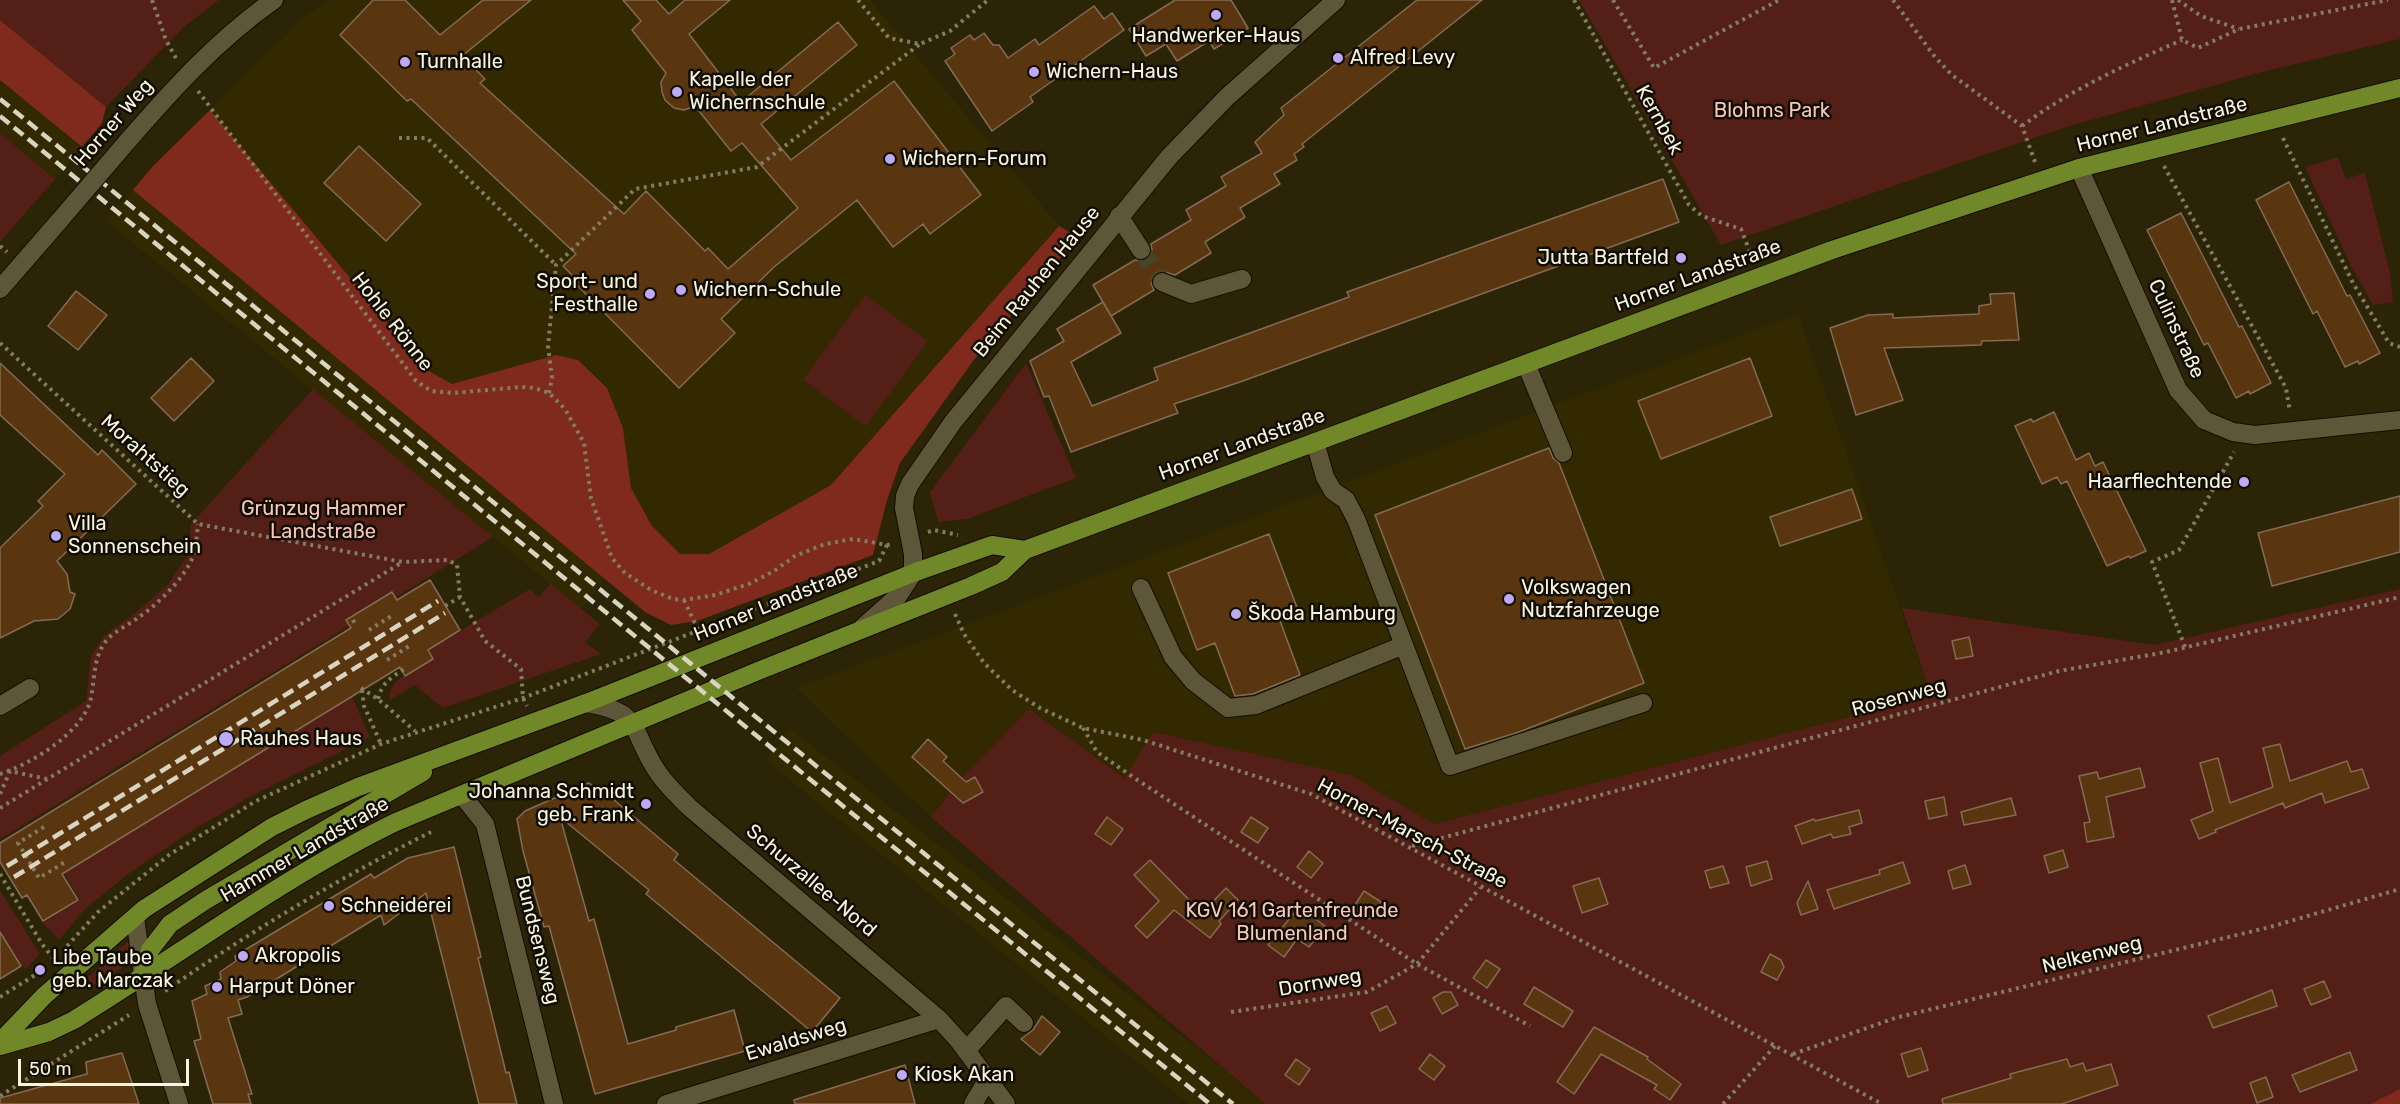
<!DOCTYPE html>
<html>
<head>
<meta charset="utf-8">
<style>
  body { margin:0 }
  #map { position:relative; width:2400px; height:1104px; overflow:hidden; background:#2b2406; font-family:Rubik,sans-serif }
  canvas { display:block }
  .scale { position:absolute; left:18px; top:1059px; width:171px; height:27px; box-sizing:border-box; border:3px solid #f8f4e2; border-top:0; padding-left:8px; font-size:18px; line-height:21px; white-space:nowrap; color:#f8f4e2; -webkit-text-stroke:4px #110d03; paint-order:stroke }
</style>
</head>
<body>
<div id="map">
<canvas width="2400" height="1104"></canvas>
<div class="scale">50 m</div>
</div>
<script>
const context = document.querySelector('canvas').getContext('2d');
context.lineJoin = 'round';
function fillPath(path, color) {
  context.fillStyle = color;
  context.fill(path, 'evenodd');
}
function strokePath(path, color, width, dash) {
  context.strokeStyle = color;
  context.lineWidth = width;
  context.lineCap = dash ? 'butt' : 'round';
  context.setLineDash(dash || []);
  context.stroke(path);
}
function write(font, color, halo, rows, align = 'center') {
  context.font = font + ' Rubik,sans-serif';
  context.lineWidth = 5;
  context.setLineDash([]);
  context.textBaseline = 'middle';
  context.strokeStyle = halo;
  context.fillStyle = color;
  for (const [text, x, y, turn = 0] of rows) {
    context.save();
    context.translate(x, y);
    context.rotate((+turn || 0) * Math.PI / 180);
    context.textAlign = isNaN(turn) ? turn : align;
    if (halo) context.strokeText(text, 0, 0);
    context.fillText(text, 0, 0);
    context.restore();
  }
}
fillPath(new Path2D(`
  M332,0H870L1059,226L831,485L709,554H680L652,526L631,488L623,428L607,388L578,360L555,355L452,384L427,370L210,110L306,15Z
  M0,80L82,147L55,179L0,133Z
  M133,190L606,578L581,609L106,221Z
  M1798,314L1931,696L1434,824L1351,775L1126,778L1029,709L962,777L931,817L796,688Z
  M791,729L1212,1060L1265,1104H1189L765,760Z`), '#322901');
fillPath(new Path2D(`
  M0,0H219L185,26L106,107L0,20Z
  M1579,0H2400V39L2262,72L2063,128L1721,245Z
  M0,133L55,179L0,242Z
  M2338,157L2346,179L2365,173L2390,273L2393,302L2373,305L2352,268L2305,167Z
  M865,295L928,341L866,426L803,380Z
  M1026,363L1076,478L967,519L938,522L930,492Z
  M313,389L493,537L395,598L391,592L346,619L349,626L0,839V756L86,701L91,656L104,636L139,610L168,584L188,555L191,524Z
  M551,584L600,624L585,642L601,654L443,708L415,685L390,700C385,680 418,668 433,659L428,650L530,589L538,597Z
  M2400,589V1089L2370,1104H1265L931,817L962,777L1029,709L1125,778L1153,732L1351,775L1434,824L1931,696L1902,608L2154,645Z
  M352,697L370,737L246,799L187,834L131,872L85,909L59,940L43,923L80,900L64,873Z
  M0,890L40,954L25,970L0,930Z
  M128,941L133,961L91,987L85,980Z`), '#531f16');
fillPath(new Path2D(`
  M0,20L106,107L102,123L82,147L0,80Z
  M210,110L427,370L452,384L556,355L578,360L607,388L623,428L631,488L652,526L680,554H709L831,485L1059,226L1078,237L973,361L900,463L887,500L873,555L697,621L671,625L645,612L133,190L153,166Z
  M2400,1089V1104H2370Z`), '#7f2a1c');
const building = new Path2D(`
  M373,0H405L440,35L483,0H531L462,56L485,79L480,83L624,214L646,191L705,251L708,248L728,269L798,208L742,143L731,151L695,106L684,110L674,108L665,100L662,92L661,82L666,73L632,30L641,21L623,0H656L669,14L685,0H730L689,34L741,102L838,22L857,45L761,124L791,160L894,81L981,195L930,234L923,224L893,247L857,200L774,267L721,319L735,333L679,388L570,278L573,276L563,266L576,254L411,99L407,101L340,35Z
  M1175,0H1231L1248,28L1214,49L1209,41L1177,61L1166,44L1146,56L1129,29Z
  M1417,0H1482L1302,144L1304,147L1294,154L1297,160L1274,174L1280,184L1240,208L1245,217L1205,242L1211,253L1175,275L1161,271L1156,273L1151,283L1154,290L1111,316L1093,285L1135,260L1141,261L1148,259L1152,250L1151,244L1191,220L1186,210L1226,186L1221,177L1262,153L1255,142L1284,115L1281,108Z
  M1094,6L1104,19L1112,13L1124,30L1030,97L1033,102L992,131L945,61L955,54L951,48L970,35L974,40L984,33L993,45H999L1008,58L1035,39L1039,45Z
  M359,146L421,204L386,241L324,183Z
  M1663,179L1679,222L1240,382L1174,404L1178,413L1071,452L1049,396L1044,397L1030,361L1064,341L1057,329L1103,302L1121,333L1071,362L1092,406L1158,380L1154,368L1349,297L1347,292Z
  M2289,182L2347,296L2350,295L2380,353L2359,364L2358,361L2345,367L2317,311L2313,314L2256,200Z
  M2181,213L2239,327L2242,326L2271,383L2250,394L2249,391L2236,398L2208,343L2204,345L2147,230Z
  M76,291L107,315L78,350L48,326Z
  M2014,293L2019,340L1982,341L1981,345L1884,348L1903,400L1856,415L1830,328L1868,315L1893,314V318L1979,314V306L1991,304L1990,294Z
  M191,358L214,381L174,421L151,398Z
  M1750,358L1772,416L1661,459L1638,401Z
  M0,363L98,455L102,450L136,484L57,561L67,574L70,592L75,594L70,609L58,619L34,621L0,638V548L43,506L38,501L65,474L0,415Z
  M2054,412L2076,460L2089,453L2095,466L2103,462L2146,551L2130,558L2129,556L2107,566L2067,481L2061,484L2057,477L2042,484L2015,426L2031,419L2033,422Z
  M1549,448L1553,458L1559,463L1644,683L1519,732L1465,749L1375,515Z
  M1852,489L1862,519L1780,546L1770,517Z
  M2400,496V552L2272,586L2258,533Z
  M1269,534L1298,610L1279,618L1300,675L1253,694L1235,696L1215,643L1197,650L1168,573Z
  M430,580L460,630L428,650L433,659L405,676L400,667L62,874L78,900L43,921L27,895L22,898L0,862V843L351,628L346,620L392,592L397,600Z
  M1969,637L1973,656L1956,659L1952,641Z
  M928,739L947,757L943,761L966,782L975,777L983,792L963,803L912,757Z
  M2280,744L2290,781L2347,761L2351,772L2362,769L2369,788L2325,803L2322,793L2285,808L2283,803L2215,830L2216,832L2199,839L2191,820L2213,811L2200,763L2218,758L2230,803L2273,787L2263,748Z
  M2140,768L2145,787L2106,797L2114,837L2087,842L2084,823L2090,822L2079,776L2097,772L2099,779Z
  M589,783L614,800L678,854L674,860L840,998L812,1032L646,894L649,890L560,817L589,921L594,919L628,1044L676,1030V1027L734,1010L745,1051L595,1094L549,926L544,927L523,851L517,819L525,811Z
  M1944,797L1947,815L1929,819L1925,801Z
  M2011,798L2016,815L1964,825L1961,812Z
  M1859,810L1862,823L1849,827L1851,834L1833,838L1831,834L1802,844L1795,826L1814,819L1815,821Z
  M1107,817L1123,829L1111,845L1095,834Z
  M1251,817L1268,828L1258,843L1241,832Z
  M454,847L481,957L478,958L506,1073L509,1072L517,1104H479L426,893L384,925L381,915L247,997L238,1000L242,1014L228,1018L252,1094H248L251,1104H213L194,1041L201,1039L192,1001L207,994L205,986L221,979L220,972L236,961L235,956L371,874L374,878L408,858Z
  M2063,850L2068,867L2049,873L2044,856Z
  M1309,851L1323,863L1311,878L1297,867Z
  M1150,860L1202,913L1226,888L1238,900L1219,921L1221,924L1210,938L1174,910L1147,938L1135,926L1159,901L1134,875Z
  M1767,861L1772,879L1751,886L1746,867Z
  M1903,862L1910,883L1834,909L1827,890L1880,874L1879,870Z
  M1965,865L1971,884L1953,889L1948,871Z
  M1723,866L1729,883L1710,888L1705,871Z
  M1599,878L1608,904L1582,913L1573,886Z
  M1808,881L1818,909L1801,915L1797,903Z
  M1364,891L1381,902L1370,919L1353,908Z
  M1299,907L1325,926L1309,947L1297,939L1284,957L1268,945Z
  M0,932L21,966L0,979Z
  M1770,954L1781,960L1784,967L1777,980L1761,972Z
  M1486,960L1500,969L1487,988L1473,978Z
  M2324,981L2331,997L2311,1005L2304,989Z
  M1534,987L1573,1011L1563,1027L1524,1004Z
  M2272,990L2277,1006L2213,1028L2208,1016Z
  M1443,992H1451L1458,1005L1442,1014L1433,998Z
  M1387,1006L1396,1023L1380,1031L1371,1013Z
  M1042,1016L1060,1032L1040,1055L1021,1039L1033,1030Z
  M1594,1027L1648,1057L1647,1059L1681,1084L1670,1100L1654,1089L1657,1085L1601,1054L1574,1094L1557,1082Z
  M1921,1048L1928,1070L1908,1077L1901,1054Z
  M2350,1052L2357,1070L2300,1092L2292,1075Z
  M122,1053L139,1104H0V1098L87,1074L86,1062Z
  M1430,1054L1445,1066L1434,1080L1419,1069Z
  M1296,1059L1310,1069L1299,1085L1285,1075Z
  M2067,1059L2070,1067L2083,1063L2086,1071L2111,1064L2118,1085L2062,1104H1943L1942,1099L2011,1078L2010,1074Z
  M905,1065L915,1104H795L794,1100Z
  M2266,1077L2273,1097L2257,1103L2250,1083Z`);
fillPath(building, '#59360f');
strokePath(building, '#846b54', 1.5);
strokePath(new Path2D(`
  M1141,250L1162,282`), '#4a4327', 18, [18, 9]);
const minor = new Path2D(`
  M126,143C172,90 216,41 274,0
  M2079,168L2178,390L2204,420L2233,432L2255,435L2400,420
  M1119,216L1141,250
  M1162,282L1191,294L1242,279
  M0,289L60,220
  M1526,364L1563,453
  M1315,442L1325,477L1333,491L1346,500L1356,519L1450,766L1643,703
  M1141,588L1173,657L1193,681L1228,708L1256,705L1404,645
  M862,628L898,596L913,573V554L904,508L905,496L910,484L953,422L1169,157L1227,97L1336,0
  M586,703C642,712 630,728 655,768C664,783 677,795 689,807L939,1019L959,1041L1006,1104
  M0,706L30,688
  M462,795L485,824L554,1104
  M135,917L147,1004L179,1104
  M966,1051L1006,1006L1024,1023
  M666,1104L939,1019
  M973,1104L988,1079`);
const major = new Path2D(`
  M142,976L150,950L170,924L206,900L423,772
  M0,1042L44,996L144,909L272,827L306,810L358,787L586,703L913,573L992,545L1025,550
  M0,1046L49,1032L74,1020C181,954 283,877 396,822L758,671L971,586L1002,572L1025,550L1832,250L2079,168L2400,88`);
strokePath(minor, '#130d00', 20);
strokePath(major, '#130d00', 20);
strokePath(new Path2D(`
  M152,0L166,40L177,60
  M858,0L889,38L920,44L950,31L988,0
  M1574,0L1689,205L1702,216L1741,229L1753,260
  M1613,0L1654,68L1779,0
  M1893,0L1935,57L1952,75L2022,126L2035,162
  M2172,0L2182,40L2198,48L2239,29L2388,0
  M2178,0L2201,16L2239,29
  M198,91L416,381L431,391L453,393L521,387L535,388L549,393L565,409L584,443L591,498L612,558L625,573L651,590L673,599L684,600L715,595L749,584L774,571L795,556L825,544L853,539L887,545L892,544
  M2022,126C2070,90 2127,64 2182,40
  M399,138H427L556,265
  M2283,138L2353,283L2389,343L2400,347
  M2164,166L2286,388L2290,412
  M0,246L7,252
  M0,343L198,524L403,562L448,560L457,565L460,597L485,641L521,669L523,698L527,706
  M549,393L552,378L548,346L556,265L635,189L757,167L920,44
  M928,532L934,530L958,535
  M684,600L699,632
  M445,606L460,597
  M955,614L964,634L984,663L1012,690L1040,708L1083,728L1143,740L1311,794L1882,1104
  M353,620L356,626
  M369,630L393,615
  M2185,647L2152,562L2179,550L2234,452
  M387,660L411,645
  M361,688L378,699L415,731
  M362,690L364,706L381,744
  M378,699C382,682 392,677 406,668
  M1083,728L1097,752L1130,775L1417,964L1530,1026
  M0,774C31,764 84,732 91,698C95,678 93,658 106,641C114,631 129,625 139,617C157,605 186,577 193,556C196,546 197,535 198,524
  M0,794L10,771L47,779
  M0,808L401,563
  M44,827L18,843L39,878L65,862
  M1412,846L2059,671L2166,652L2400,597
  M0,874L42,944L56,962
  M67,946L98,912L169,855L256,801L381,744L523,698L879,561L887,545
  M165,991C250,932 339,878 431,832
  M0,997L35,975
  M1231,1012L1367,992L1417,964L1480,888
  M1793,1054L1895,1018L2270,927L2400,889
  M0,1096L129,1015
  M1723,1104L1775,1046`), '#827c63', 4, [3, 4.5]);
strokePath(minor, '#5e5638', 18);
strokePath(major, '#718828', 18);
strokePath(new Path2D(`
  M0,99L783,739L1233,1104
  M0,116L774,750L1210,1104
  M7,866L438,601
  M14,877L445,613`), '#d8d4c0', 4.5, [12, 6]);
const minorBridge = new Path2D(`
  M60,220L126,143`);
strokePath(minorBridge, '#130d00', 20, []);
strokePath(minorBridge, '#5e5638', 18);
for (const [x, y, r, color] of [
  [1216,15,6,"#bea9f5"],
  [1338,58,6,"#bea9f5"],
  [405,62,6,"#bea9f5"],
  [1034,72,6,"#bea9f5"],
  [677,92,6,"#bea9f5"],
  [890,159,6,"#bea9f5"],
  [1681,258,6,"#bea9f5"],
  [681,290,6,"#bea9f5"],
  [650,294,6,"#bea9f5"],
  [2244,482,6,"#bea9f5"],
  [56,536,6,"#bea9f5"],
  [1509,599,6,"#bea9f5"],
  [1236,614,6,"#bea9f5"],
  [226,739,8,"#bea9f5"],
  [646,804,6,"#bea9f5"],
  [329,906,6,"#bea9f5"],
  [243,956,6,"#bea9f5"],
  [40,970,6,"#bea9f5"],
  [217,987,6,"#bea9f5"],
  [902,1075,6,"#bea9f5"]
]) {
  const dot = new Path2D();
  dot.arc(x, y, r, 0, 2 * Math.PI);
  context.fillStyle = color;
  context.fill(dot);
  strokePath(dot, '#110d03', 2);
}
write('20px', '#f8f4e2', '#110d03', [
  ["Handwerker-Haus",1216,36,"center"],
  ["Alfred Levy",1350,58],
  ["Turnhalle",417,62],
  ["Wichern-Haus",1046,72],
  ["Kapelle der",689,80],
  ["Wichernschule",689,103],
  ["Wichern-Forum",902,159],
  ["Jutta Bartfeld",1669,258,"right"],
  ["Sport- und",638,282,"right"],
  ["Festhalle",638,305,"right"],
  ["Wichern-Schule",693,290],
  ["Haarflechtende",2232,482,"right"],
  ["Villa",68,524],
  ["Sonnenschein",68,547],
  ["Volkswagen",1521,588],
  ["Nutzfahrzeuge",1521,611],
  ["Škoda Hamburg",1248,614],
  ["Rauhes Haus",240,739],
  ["Johanna Schmidt",634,792,"right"],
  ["geb. Frank",634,815,"right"],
  ["Schneiderei",341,906],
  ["Akropolis",255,956],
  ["Libe Taube",52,958],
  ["geb. Marczak",52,981],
  ["Harput Döner",229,987],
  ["Kiosk Akan",914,1075]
], 'left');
write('20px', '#f8c6bb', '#110d03', [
  ["Blohms Park",1772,111],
  ["Grünzug Hammer",323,509],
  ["Landstraße",323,532],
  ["KGV 161 Gartenfreunde",1292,911],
  ["Blumenland",1292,934]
]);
write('20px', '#f8f4e2', '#110d03', [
  ["Kernbek",1659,120,61],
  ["Horner Weg",114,123,-49],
  ["Horner Landstraße",2162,125,-14],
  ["Horner Landstraße",1698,276,-20],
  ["Beim Rauhen Hause",1037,282,-51],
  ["Hohle Rönne",392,322,52],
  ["Culinstraße",2176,329,65],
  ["Horner Landstraße",1242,445,-20],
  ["Morahtstieg",145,456,42],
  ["Horner Landstraße",776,603,-22],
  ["Rosenweg",1899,698,-15],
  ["Horner-Marsch-Straße",1412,834,28],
  ["Hammer Landstraße",305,850,-30],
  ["Schurzallee-Nord",811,881,40],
  ["Bundsensweg",537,940,76],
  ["Nelkenweg",2092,955,-14],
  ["Dornweg",1320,983,-10],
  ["Ewaldsweg",796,1040,-17]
]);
</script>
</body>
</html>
